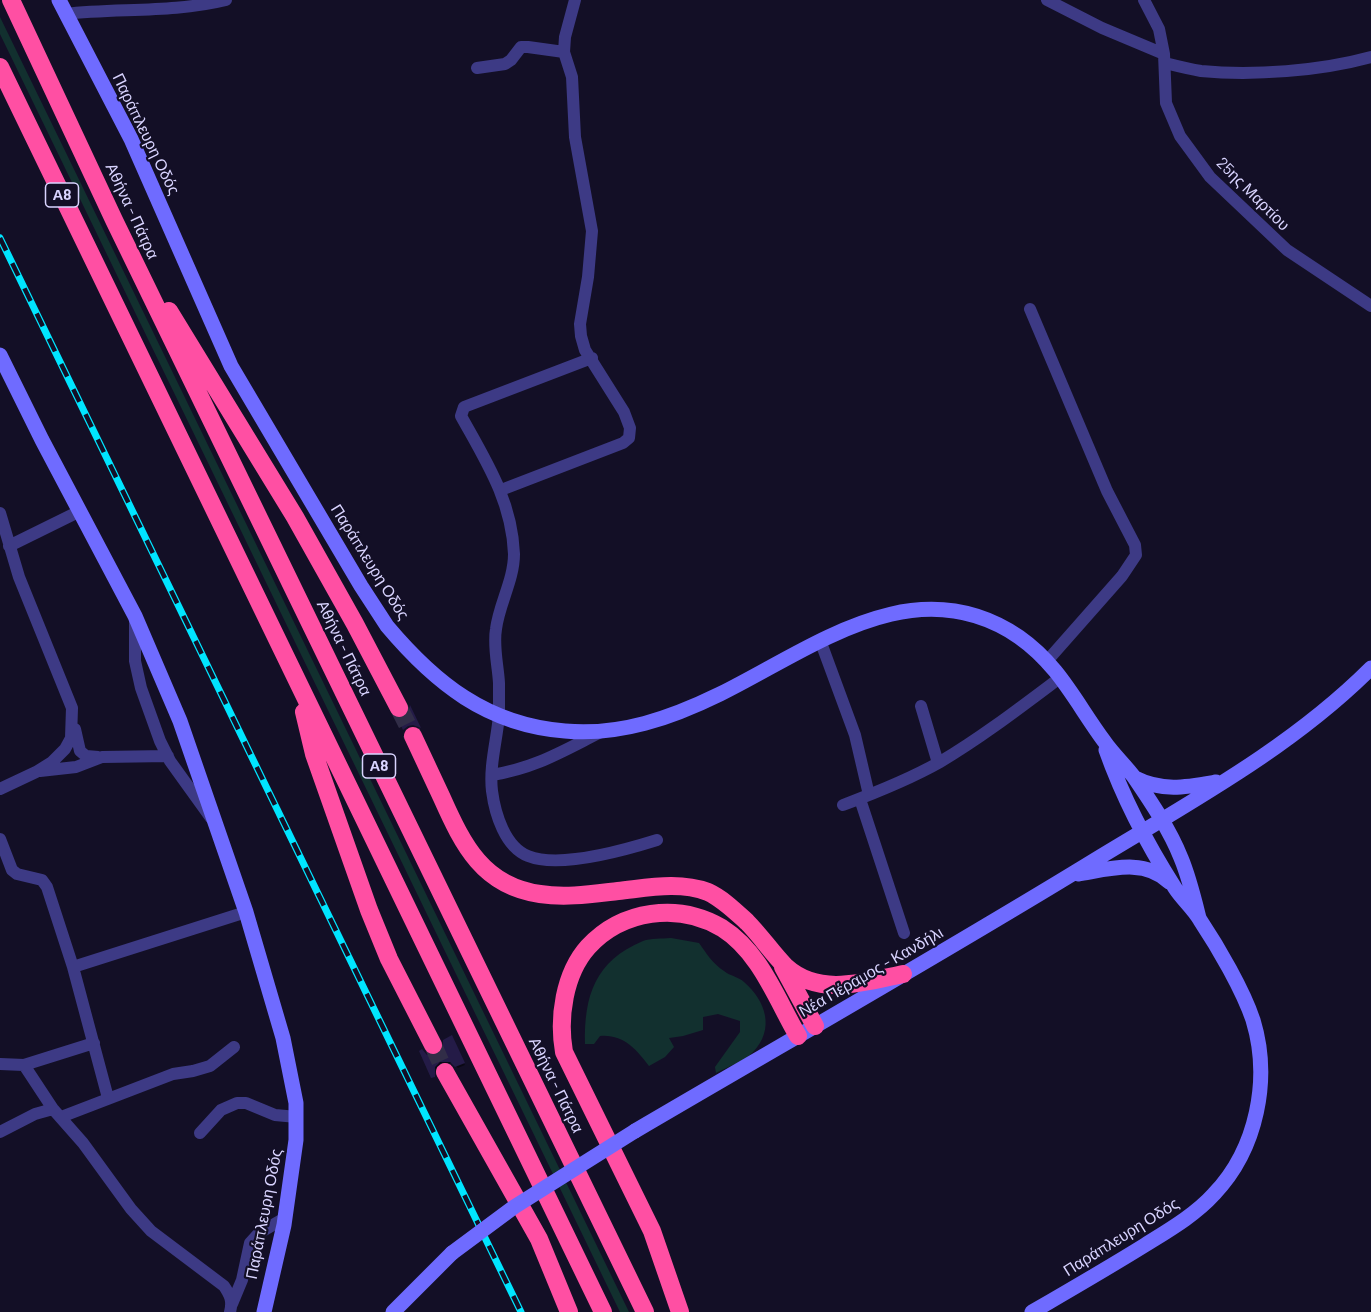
<!DOCTYPE html>
<html>
<head>
<meta charset="utf-8">
<style>
  body { margin:0 }
  canvas { display:block; background:#130f26 }
</style>
</head>
<body>
<canvas width="1371" height="1312"></canvas>
<script>
const context = document.querySelector('canvas').getContext('2d');
context.lineJoin = 'round';
function fillPath(path, color) {
  context.fillStyle = color;
  context.fill(path, 'evenodd');
}
function strokePath(path, color, width, dash) {
  context.strokeStyle = color;
  context.lineWidth = width;
  context.lineCap = dash ? 'butt' : 'round';
  context.setLineDash(dash || []);
  context.stroke(path);
}
function write(font, color, halo, rows, align = 'center') {
  context.font = font + ' Barlow,sans-serif';
  context.lineWidth = 4.5;
  context.setLineDash([]);
  context.textBaseline = 'middle';
  context.strokeStyle = halo;
  context.fillStyle = color;
  for (const [text, x, y, turn = 0] of rows) {
    context.save();
    context.translate(x, y);
    context.rotate((+turn || 0) * Math.PI / 180);
    context.textAlign = isNaN(turn) ? turn : align;
    if (halo) context.strokeText(text, 0, 0);
    context.fillText(text, 0, 0);
    context.restore();
  }
}
fillPath(new Path2D(`
  M0,17L629,1312H620L0,34Z
  M671,938L699,943C706,953 713,964 724,971C730,976 739,977 744,982C766,1001 775,1029 753,1052C745,1061 727,1067 716,1073L715,1067L740,1032V1021L718,1014L703,1017V1030L683,1036L669,1038L674,1047L665,1057L649,1066C636,1049 623,1034 600,1036L594,1044H585C584,996 595,961 643,941C651,938 662,939 671,938Z`), '#12302f');
fillPath(new Path2D(`
  M453,1038L465,1065L458,1068L453,1063H441L436,1068L434,1078L427,1056L438,1057Z`), '#0007');
fillPath(new Path2D(`
  M410,705L421,728L413,725L408,726L403,730L398,719L404,718L408,714Z
  M452,1035L465,1063L455,1067L450,1062H440L435,1067V1077L431,1078L419,1051L422,1049L427,1055H438L443,1051V1040Z`), '#241b47');
strokePath(new Path2D(`
  M399,708L413,736
  M433,1045L445,1072`), '#312d47', 18, [18, 9]);
strokePath(new Path2D(`
  M1047,0L1102,28L1164,54
  M1144,0L1159,29L1164,54L1166,103L1180,136L1191,151L1210,177L1287,250L1371,306
  M65,14C119,8 173,13 226,0
  M1165,63C1177,66 1189,69 1201,71C1253,76 1320,71 1371,57
  M477,68L505,64L511,60L521,47H528L564,52
  M1030,309L1107,491L1135,545L1136,555L1122,576L1047,661
  M592,358L464,407L461,416C486,461 512,501 514,554C514,580 499,604 496,629C493,647 498,665 499,683C499,693 499,704 499,715C497,740 489,766 492,791C495,814 505,847 528,856C560,869 625,850 657,840
  M501,490L623,443L629,438L630,428L624,412L585,350L581,336L580,324L588,277L592,231L575,137L572,77L564,52L565,37L575,0
  M0,513L19,577L72,708L71,738L65,749L52,762L36,772L0,789
  M9,546L80,511
  M135,618V661L141,688L160,741L170,761L211,818
  M820,640L855,735L869,795
  M921,706L938,763
  M75,729L80,751L86,756L98,757
  M40,771L76,767L102,757L168,756
  M492,775C535,768 561,752 599,733
  M860,799L904,933
  M843,805C875,793 910,779 940,762C982,737 1021,707 1061,677
  M0,839L12,870L17,874L42,880L47,887L73,967L108,1098
  M73,967L246,912
  M0,1064L24,1065L94,1043
  M24,1065L53,1109L83,1143L131,1209L151,1231L224,1286C230,1295 233,1301 230,1312
  M61,1117L173,1074L193,1071L210,1066L234,1047
  M0,1132L35,1114L53,1109
  M200,1133L221,1110L237,1103H246L275,1115L297,1117
  M232,1304L242,1280L250,1243L259,1233L285,1218`), '#3d3a85', 12);
strokePath(new Path2D(`
  M59,0L131,139L231,366L361,586L387,626C435,683 487,725 565,731C620,736 671,718 720,694C813,648 915,566 1019,637C1059,665 1076,703 1104,741C1113,754 1125,765 1134,777C1151,802 1170,830 1181,858C1189,877 1194,898 1199,918
  M0,355L42,440L135,616L180,721L246,912L283,1038L296,1103V1140L284,1225L264,1312
  M1135,778C1162,792 1187,787 1216,782
  M1078,874C1109,869 1145,858 1169,882
  M635,1131C790,1040 947,951 1100,857C1194,800 1293,746 1371,668
  M393,1312L452,1253
  M1032,1312C1070,1290 1108,1268 1145,1245C1169,1230 1195,1215 1214,1194C1257,1149 1271,1079 1253,1020C1243,990 1218,947 1200,920C1193,908 1182,899 1175,888C1147,844 1123,798 1106,750`), '#6f6bff', 15);
strokePath(new Path2D(`
  M11,0L114,220L645,1312
  M0,67L603,1312
  M169,311L295,517L355,624L399,708
  M304,712L314,754L369,910L389,959L433,1045
  M413,736C423,757 432,777 442,798C463,845 483,886 540,894C566,898 592,894 618,891C647,888 679,881 708,892C723,899 735,911 747,922C761,936 772,953 786,967C819,997 865,982 903,974
  M783,967L815,1026
  M445,1072L539,1239L569,1312
  M680,1312L652,1231L564,1052C558,1018 564,974 588,947C622,910 678,902 722,928C760,952 776,998 798,1036`), '#ff4fa3', 18);
const rail = new Path2D(`
  M0,238L521,1312`);
strokePath(rail, '#00e5ff', 7);
strokePath(rail, '#130f26', 4.5, [14]);
strokePath(new Path2D(`
  M452,1253L514,1207L635,1131`), '#6f6bff', 15);
for (const [x, y, w] of [
  [62,195,33],
  [379,766,33]
]) {
  const box = new Path2D();
  box.roundRect(x - w / 2, y - 12, w, 24, 4.5);
  context.fillStyle = '#130f26';
  context.fill(box);
  strokePath(box, '#d9d4ff', 1.5);
}
write('bold 15px', '#d9d4ff', null, [
  ["Α8",62,195],
  ["Α8",379,766]
]);
write('16px', '#d9d4ff', '#130f26', [
  ["Παράπλευρη Οδός",146,134,64],
  ["25ης Μαρτίου",1253,194,45],
  ["Αθήνα - Πάτρα",132,211,65],
  ["Παράπλευρη Οδός",370,562,58],
  ["Αθήνα - Πάτρα",344,648,64],
  ["Νέα Πέραμος - Κανδήλι",871,972,-30],
  ["Αθήνα - Πάτρα",556,1085,64],
  ["Παράπλευρη Οδός",264,1214,-79],
  ["Παράπλευρη Οδός",1121,1237,-32]
]);
</script>
</body>
</html>
